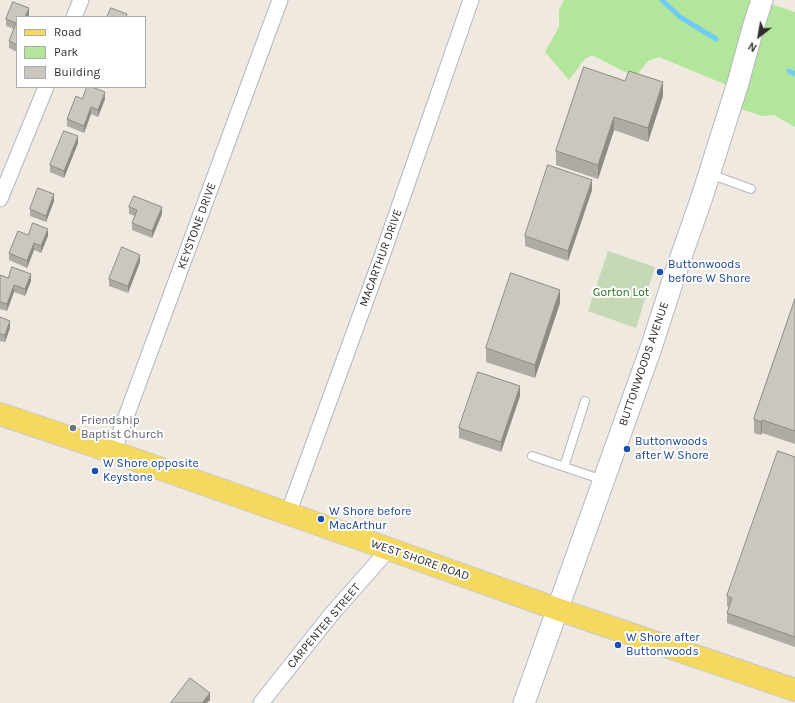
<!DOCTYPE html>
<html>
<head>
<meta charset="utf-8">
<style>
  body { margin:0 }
  #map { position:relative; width:795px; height:703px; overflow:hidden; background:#efe9e0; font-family:Karla,sans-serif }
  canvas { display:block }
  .legend { position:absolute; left:16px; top:16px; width:130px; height:72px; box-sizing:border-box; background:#fff; border:1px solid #ababab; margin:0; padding:5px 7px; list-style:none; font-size:12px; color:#2d2d2d }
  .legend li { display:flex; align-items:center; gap:8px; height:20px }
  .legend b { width:20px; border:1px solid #ababab }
  .north { position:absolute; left:739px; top:16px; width:40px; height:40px; -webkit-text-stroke:3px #fff; paint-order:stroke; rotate:211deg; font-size:11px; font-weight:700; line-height:16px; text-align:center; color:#2d2d2d }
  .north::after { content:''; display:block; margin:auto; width:14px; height:18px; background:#2d2d2d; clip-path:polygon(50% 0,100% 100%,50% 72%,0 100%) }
</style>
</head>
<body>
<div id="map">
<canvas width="795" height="703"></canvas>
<ul class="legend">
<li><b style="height:5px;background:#f5d85e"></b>Road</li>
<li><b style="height:11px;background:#b2e69b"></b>Park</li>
<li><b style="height:11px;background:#cbc7be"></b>Building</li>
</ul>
<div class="north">N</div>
</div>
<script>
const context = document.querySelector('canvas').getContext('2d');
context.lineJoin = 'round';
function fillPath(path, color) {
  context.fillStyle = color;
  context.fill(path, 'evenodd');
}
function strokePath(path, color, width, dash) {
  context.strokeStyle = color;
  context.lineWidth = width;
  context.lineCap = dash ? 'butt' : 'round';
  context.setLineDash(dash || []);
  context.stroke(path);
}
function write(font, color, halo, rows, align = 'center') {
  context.font = font + ' Karla,sans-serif';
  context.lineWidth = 4;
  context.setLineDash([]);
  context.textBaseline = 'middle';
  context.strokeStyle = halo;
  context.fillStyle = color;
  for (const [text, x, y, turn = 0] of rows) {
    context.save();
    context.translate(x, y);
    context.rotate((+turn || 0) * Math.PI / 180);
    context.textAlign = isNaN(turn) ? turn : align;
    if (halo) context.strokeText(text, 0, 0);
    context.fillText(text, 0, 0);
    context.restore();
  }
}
fillPath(new Path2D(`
  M564,0H762V1L795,12V127L774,115L762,116L731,106L734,88L659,57L648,61L635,77L592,55L585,59L569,80L545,52L559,27V10Z`), '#b2e69b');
fillPath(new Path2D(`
  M608,251L655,267L636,328L588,311Z`), '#c6d9b6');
strokePath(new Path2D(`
  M662,0L680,17L716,39
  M789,71L795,74`), '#71cbf3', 5);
const lane = new Path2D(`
  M710,174L751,189
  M532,456L603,480
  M564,467L585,401`);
const street = new Path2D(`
  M74,17L81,0
  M0,199L46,87
  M113,452L280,0
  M288,514L382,256L471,0
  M261,703L330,616L389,549`);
const secondary = new Path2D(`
  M524,703L651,348L675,274L702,197L725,124L738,83L753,28L762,0`);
const primary = new Path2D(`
  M0,414L113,452L389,549L557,609L795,690`);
strokePath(lane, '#b3b5c1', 10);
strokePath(street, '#b3b5c1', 17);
strokePath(secondary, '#b3b5c1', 23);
strokePath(primary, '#c8c8c8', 24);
strokePath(lane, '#fff', 8);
strokePath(street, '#fff', 15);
strokePath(secondary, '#fff', 21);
strokePath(primary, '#f5d85e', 22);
fillPath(new Path2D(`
  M13,2L29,8V15L28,17H17V52L9,48V41L14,29L6,26V19Z
  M584,67L663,96L648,142L614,130L598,179L556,165V151Z
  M82,99H105L98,117L91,114L84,133L67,126V119Z
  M78,143L64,178L50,172V165Z
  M592,190L568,261L525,246V236Z
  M54,201L46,222L30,216V209Z
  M129,207L162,214L152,238L132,230V223L135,216L129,214Z
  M28,235L48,236L41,253L34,250L27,268L9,260V253Z
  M140,262L128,293L109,286V279Z
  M0,275L8,278L31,281L25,296L14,292L7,311L0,309Z
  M795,299V444L762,433L761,435L754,433V419Z
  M560,303L535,378L486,362V348Z
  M0,317L10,328L5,342L0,341Z
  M520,396L501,452L459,438V428Z
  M795,457V647L727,623V613L729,607L727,606V596Z`), '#afaba3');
fillPath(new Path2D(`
  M29,8V15L28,17H25Z
  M663,82V96L648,142V128Z
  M105,92V99L98,117V110Z
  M91,107V114L84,133V126Z
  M614,117V130L598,179V165Z
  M78,136V143L64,178V171Z
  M592,180V190L568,261V251Z
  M54,194V201L46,222V216Z
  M162,207V214L152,238V231Z
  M48,229V236L41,253V246Z
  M34,243V250L27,268V261Z
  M140,255V262L128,293V286Z
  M31,274V281L25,296V289Z
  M14,285V292L7,311V304Z
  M560,290V303L535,378V365Z
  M10,321V328L5,342V335Z
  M520,386V396L501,452V442Z
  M762,420V433L761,435V422Z
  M210,693V700L207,703H202Z`), '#8e8b85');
const building = new Path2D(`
  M13,2L29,8L25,17H17V45L9,41L16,23L6,19Z
  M111,8L127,14L126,17H107Z
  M584,67L625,81L629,71L663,82L648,128L614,117L598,165L556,151Z
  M87,87H92L105,92L98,110L91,107L84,126L67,119L76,96L82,99Z
  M64,131L78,136L64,171L50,165Z
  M548,165L592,180L568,251L525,236Z
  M38,188L54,194L46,216L30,209Z
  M134,196L162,207L152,231L132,223L137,210L129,207Z
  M33,223L48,229L41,246L34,243L27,261L9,253L18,231L28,235Z
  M122,247L140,255L128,286L109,279Z
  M12,267L31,274L25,289L14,285L7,304L0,302V275L8,278Z
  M511,273L560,290L535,365L486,348Z
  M795,299V431L762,420L761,422L754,419Z
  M0,317L10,321L5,335L0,334Z
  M478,372L520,386L501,442L459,428Z
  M778,451L795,457V637L727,613L732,598L727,596Z
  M190,678L210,693L202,703H171Z`);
fillPath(building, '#cbc7be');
strokePath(building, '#8e8b85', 1);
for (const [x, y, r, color] of [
  [660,272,4,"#1a4fb4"],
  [73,428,4,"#6b7280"],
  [627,449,4,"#1a4fb4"],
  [95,471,4,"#1a4fb4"],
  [321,519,4,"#1a4fb4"],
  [618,645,4,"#1a4fb4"]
]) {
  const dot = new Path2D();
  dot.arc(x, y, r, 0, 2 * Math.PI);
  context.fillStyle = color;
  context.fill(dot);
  strokePath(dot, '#fff', 1.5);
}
write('12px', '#2d2d2d', '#fff', [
  ["KEYSTONE DRIVE",197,226,-70],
  ["MACARTHUR DRIVE",381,258,-70],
  ["BUTTONWOODS AVENUE",644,364,-71],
  ["WEST SHORE ROAD",420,560,19],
  ["CARPENTER STREET",324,626,-50]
]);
write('12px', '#164399', '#fff', [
  ["Buttonwoods",668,265],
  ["before W Shore",668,279],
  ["Buttonwoods",635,442],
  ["after W Shore",635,456],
  ["W Shore opposite",103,464],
  ["Keystone",103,478],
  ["W Shore before",329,512],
  ["MacArthur",329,526],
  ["W Shore after",626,638],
  ["Buttonwoods",626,652]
], 'left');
write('12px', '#276f19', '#fff', [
  ["Gorton Lot",621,293]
]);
write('12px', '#5b616d', '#fff', [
  ["Friendship",81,421],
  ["Baptist Church",81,435]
], 'left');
</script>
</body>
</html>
